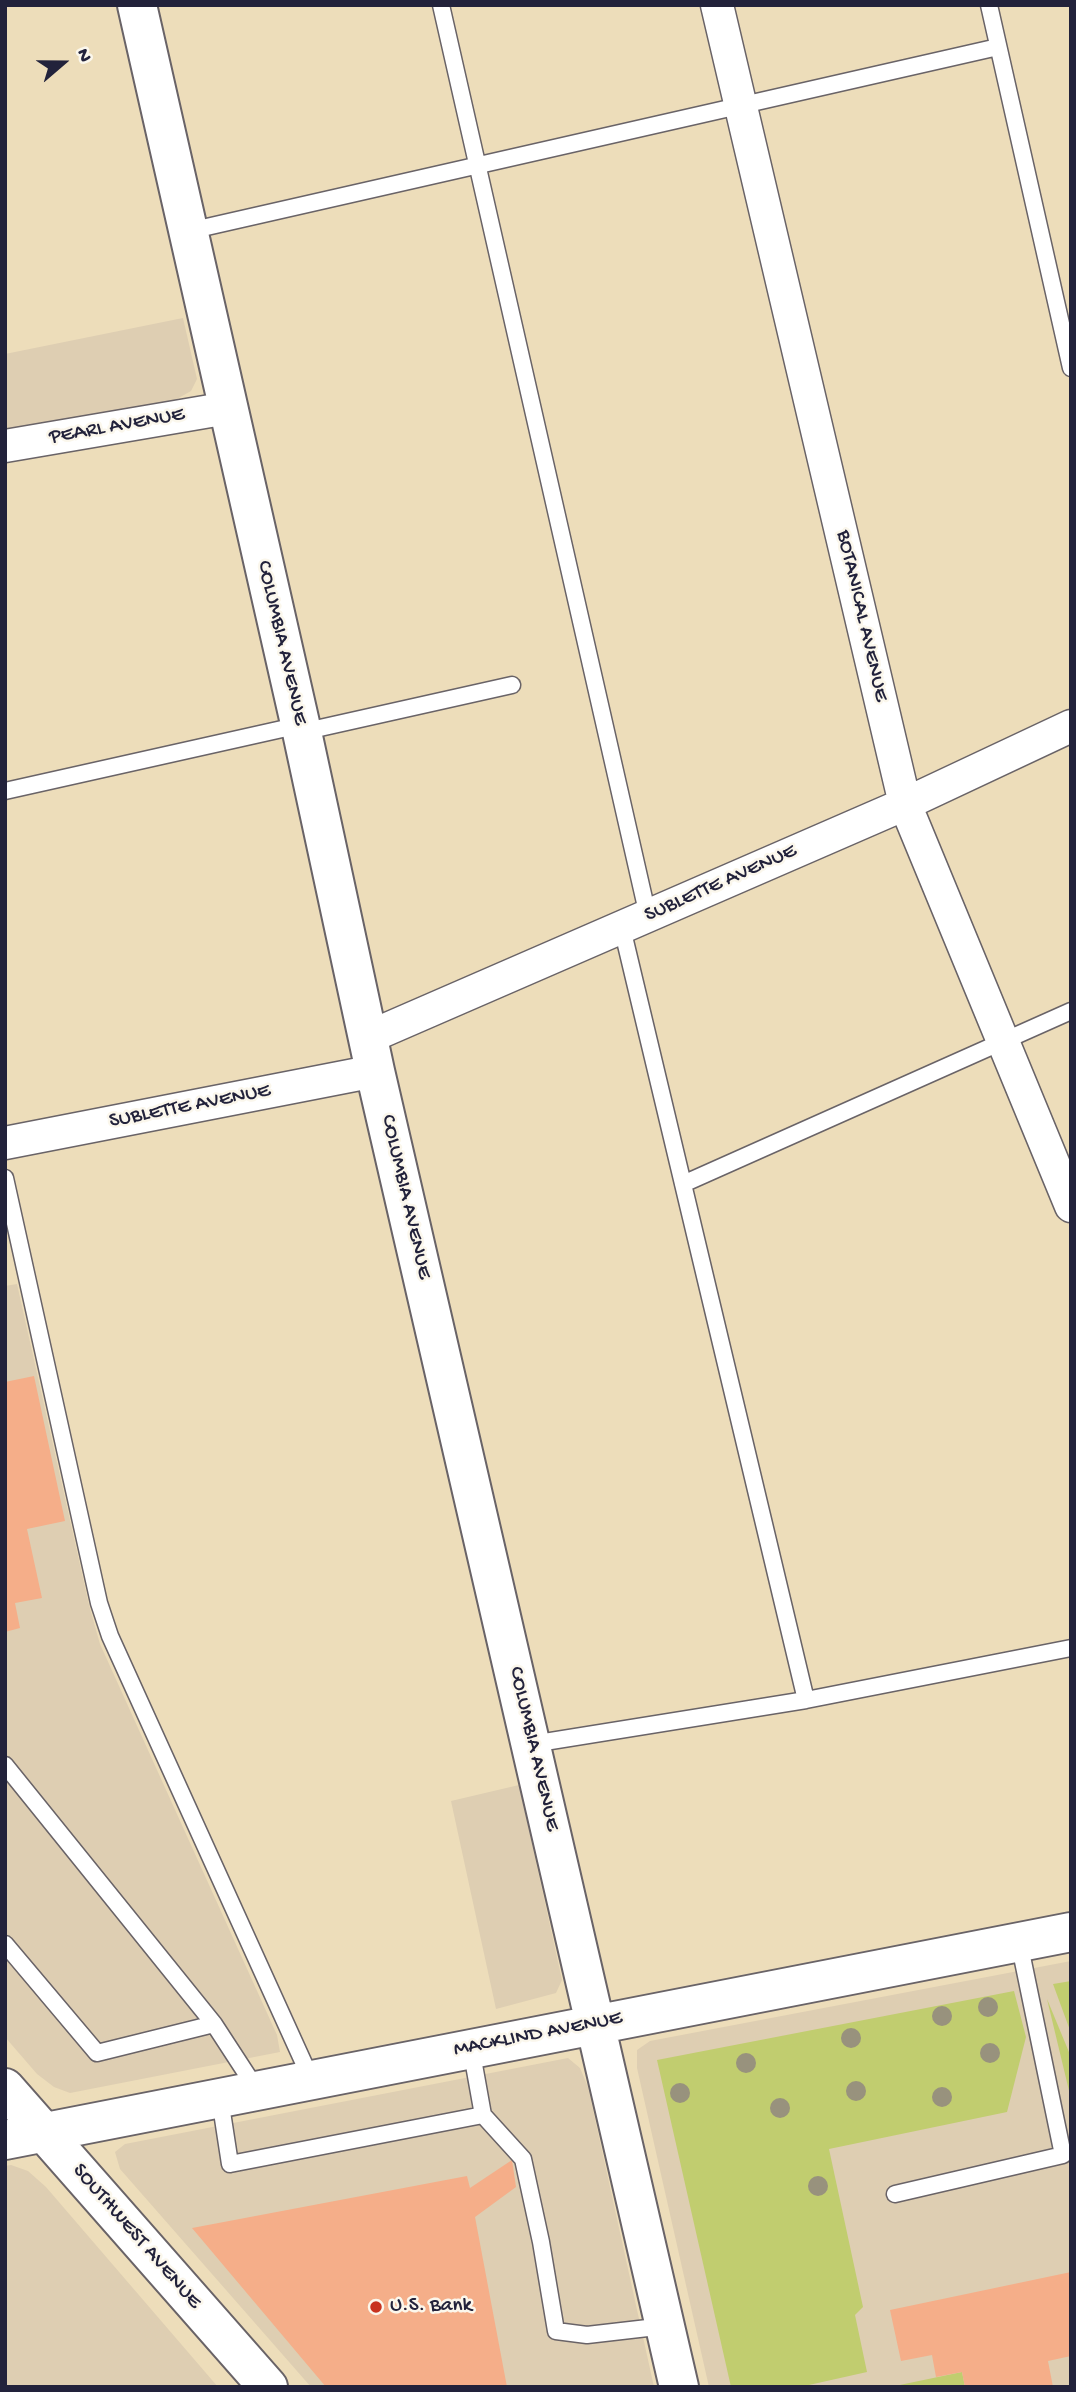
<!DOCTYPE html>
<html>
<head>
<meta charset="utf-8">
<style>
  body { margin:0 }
  #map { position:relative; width:1076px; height:2392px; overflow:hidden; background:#edddba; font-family:"Gochi Hand",sans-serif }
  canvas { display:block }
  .frame { position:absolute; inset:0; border:7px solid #22223b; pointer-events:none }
  .north { position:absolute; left:28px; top:28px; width:70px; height:70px; -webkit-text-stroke:5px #fbf7ec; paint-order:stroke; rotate:70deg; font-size:19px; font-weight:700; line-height:28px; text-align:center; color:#22223b }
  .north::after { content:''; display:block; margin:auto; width:24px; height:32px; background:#22223b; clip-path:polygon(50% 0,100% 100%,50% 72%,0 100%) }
</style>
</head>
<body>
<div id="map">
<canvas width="1076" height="2392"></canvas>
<div class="frame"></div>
<div class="north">N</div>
</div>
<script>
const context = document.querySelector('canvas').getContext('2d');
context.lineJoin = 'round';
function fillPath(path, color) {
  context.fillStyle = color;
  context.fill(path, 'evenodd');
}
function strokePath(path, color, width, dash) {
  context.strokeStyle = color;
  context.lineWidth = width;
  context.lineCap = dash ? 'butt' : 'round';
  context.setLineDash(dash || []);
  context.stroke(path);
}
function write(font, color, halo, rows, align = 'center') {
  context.font = font + ' "Gochi Hand",sans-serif';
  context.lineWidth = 5;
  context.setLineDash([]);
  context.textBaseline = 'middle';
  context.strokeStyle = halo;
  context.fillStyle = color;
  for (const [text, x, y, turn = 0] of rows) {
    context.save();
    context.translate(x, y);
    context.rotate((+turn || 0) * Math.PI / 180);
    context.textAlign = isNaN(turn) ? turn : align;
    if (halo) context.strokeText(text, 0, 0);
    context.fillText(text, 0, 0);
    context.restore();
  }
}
fillPath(new Path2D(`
  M183,318L197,379L191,391L175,400L5,433V354Z
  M17,1284L89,1605L100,1644L277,2035L280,2052L70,2093L54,2087L37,2074L5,2037V1286Z
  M519,1785L562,1980L556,1993L496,2009L451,1801Z
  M1071,1961V2387H709L637,2068V2050L650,2041Z
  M568,2058L580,2068L588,2087L654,2387H311L120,2169L115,2152L125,2144Z
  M11,2165L28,2171L46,2187L218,2387H5V2166Z`), '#deceb2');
fillPath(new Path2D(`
  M1071,1981V2033L1053,1984Z
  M1014,1991L1026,2037L1007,2112L829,2149L863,2307L855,2315L867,2372L800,2387H731L657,2060Z
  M1047,1999L1071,2057V2099Z
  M962,2372L965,2387H890Z`), '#c1cd6f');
fillPath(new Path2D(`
  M34,1376L65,1521L27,1529L42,1598L15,1603L20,1628L5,1632V1382Z
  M512,2160L516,2187L475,2217L507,2387H326L192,2228L467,2176L470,2188Z
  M1071,2272V2356L1048,2361L1053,2387H965L962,2372L936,2377L932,2355L901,2361L890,2310Z`), '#f5ae89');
const lane = new Path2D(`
  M441,5L648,916
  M989,5L1071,368
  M189,231L998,47
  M302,732L512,685
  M5,791L300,725
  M622,928L806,1700
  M5,1178L99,1603L110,1636L311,2079
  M683,1184L1071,1011
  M532,1744L806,1700L1071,1648
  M5,1765L214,2024L257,2090
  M5,1944L97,2053L214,2024
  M471,2048L483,2115L523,2159L541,2242L556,2331L587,2335L665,2326
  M220,2099L230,2164L483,2115
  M895,2194L1063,2155L1019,1942`);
const street = new Path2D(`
  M717,5L905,804L1071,1206
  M5,446L228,408
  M369,1037L905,804L1071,726
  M5,1143L375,1071`);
const secondary = new Path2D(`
  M137,5L302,732L375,1071L679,2387
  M5,2088L268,2387
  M5,2140L1071,1932`);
strokePath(lane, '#696367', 19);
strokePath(street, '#696367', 35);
strokePath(secondary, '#696367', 42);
strokePath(lane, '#fff', 16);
strokePath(street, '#fff', 32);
strokePath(secondary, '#fff', 38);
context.fillStyle = '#98927d';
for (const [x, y] of [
  [988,2007],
  [942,2016],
  [851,2038],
  [990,2053],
  [746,2063],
  [856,2091],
  [680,2093],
  [942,2097],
  [780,2108],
  [818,2186]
]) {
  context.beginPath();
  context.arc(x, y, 10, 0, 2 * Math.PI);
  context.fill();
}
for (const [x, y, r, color] of [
  [376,2307,7,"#c8321e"]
]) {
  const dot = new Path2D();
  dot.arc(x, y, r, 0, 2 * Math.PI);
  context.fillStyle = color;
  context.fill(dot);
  strokePath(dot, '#fbf7ec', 2.5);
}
write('21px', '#22223b', '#fbf7ec', [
  ["PEARL AVENUE",117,427,-10],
  ["BOTANICAL AVENUE",861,616,77],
  ["COLUMBIA AVENUE",281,643,77],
  ["SUBLETTE AVENUE",721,884,-24],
  ["SUBLETTE AVENUE",190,1107,-11],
  ["COLUMBIA AVENUE",405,1197,77],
  ["COLUMBIA AVENUE",533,1749,77],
  ["MACKLIND AVENUE",538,2035,-11],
  ["SOUTHWEST AVENUE",136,2237,49]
]);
write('21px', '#22223b', '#fbf7ec', [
  ["U.S. Bank",390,2307]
], 'left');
</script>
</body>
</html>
